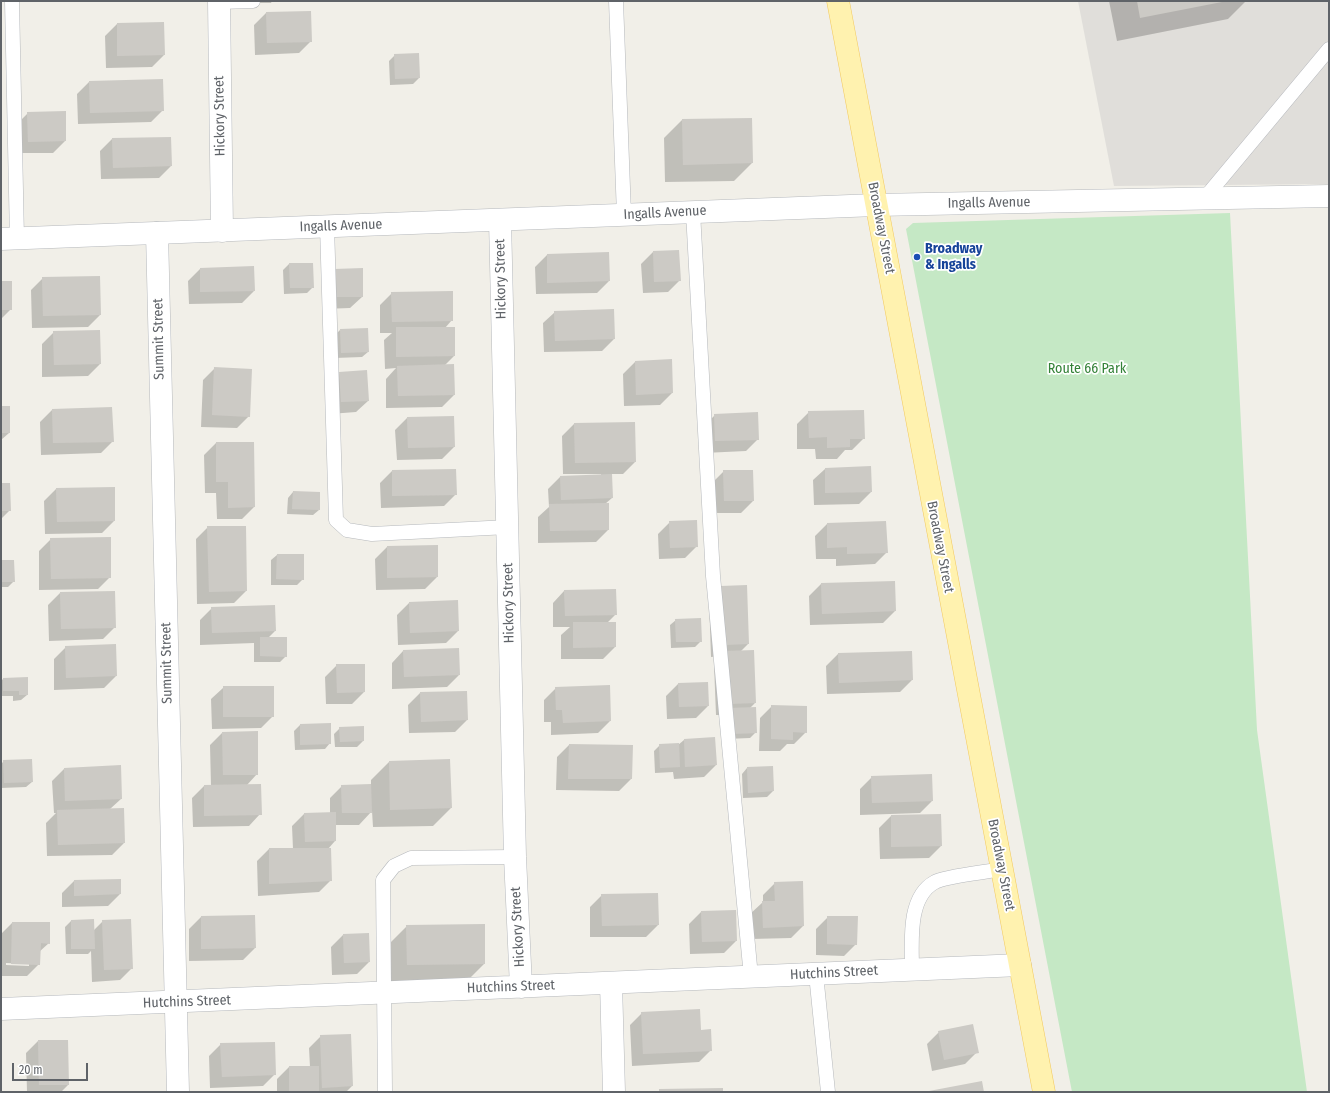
<!DOCTYPE html>
<html>
<head>
<meta charset="utf-8">
<style>
  body { margin:0 }
  #map { position:relative; width:1330px; height:1093px; overflow:hidden; background:#f1efe8; font-family:"Fira Sans Condensed",sans-serif }
  canvas { display:block }
  .frame { position:absolute; inset:0; border:2px solid #5f6368; pointer-events:none }
  .scale { position:absolute; left:12px; top:1063px; width:76px; height:18px; box-sizing:border-box; border:2px solid #5f6368; border-top:0; padding-left:5px; font-size:12px; line-height:14px; white-space:nowrap; color:#5f6368; -webkit-text-stroke:3px #fff; paint-order:stroke }
</style>
</head>
<body>
<div id="map">
<canvas width="1330" height="1093"></canvas>
<div class="frame"></div>
<div class="scale">20 m</div>
</div>
<script>
const context = document.querySelector('canvas').getContext('2d');
context.lineJoin = 'round';
function fillPath(path, color) {
  context.fillStyle = color;
  context.fill(path, 'evenodd');
}
function strokePath(path, color, width, dash) {
  context.strokeStyle = color;
  context.lineWidth = width;
  context.lineCap = dash ? 'butt' : 'round';
  context.setLineDash(dash || []);
  context.stroke(path);
}
function write(font, color, halo, rows, align = 'center') {
  context.font = font + ' "Fira Sans Condensed",sans-serif';
  context.lineWidth = 3.5;
  context.setLineDash([]);
  context.textBaseline = 'middle';
  context.strokeStyle = halo;
  context.fillStyle = color;
  for (const [text, x, y, turn = 0] of rows) {
    context.save();
    context.translate(x, y);
    context.rotate((+turn || 0) * Math.PI / 180);
    context.textAlign = isNaN(turn) ? turn : align;
    if (halo) context.strokeText(text, 0, 0);
    context.fillText(text, 0, 0);
    context.restore();
  }
}
fillPath(new Path2D(`
  M1078,1H1329V184L1114,186Z`), '#e0deda');
fillPath(new Path2D(`
  M1230,213L1257,730L1307,1092H1072L906,229L913,223Z`), '#c5e8c5');
fillPath(new Path2D(`
  M243,1H272L271,3H243Z
  M1109,1H1246L1228,19L1117,41Z
  M266,13L311,41L299,53L255,55L254,25Z
  M163,23L164,55L152,67L106,68L105,36L117,24Z
  M395,55L419,78L413,84L390,85L389,61Z
  M89,82L163,110L151,122L78,124L77,94Z
  M28,113L65,141L53,153H16V125Z
  M682,120L752,163L734,181L665,182L664,138Z
  M112,139L171,166L159,178L101,179L100,151Z
  M653,252L680,280L668,292L643,293L641,264Z
  M547,255L609,281L597,293L536,294L535,267Z
  M289,264H312L313,287L307,293L284,294L283,270Z
  M200,269L254,291L242,303L189,304L188,281Z
  M43,278L100,315L88,327L32,328L31,290Z
  M1,282L11,309L1,319Z
  M322,282L362,297L350,308L323,309Z
  M392,293L452,320L445,328L454,356L445,365L454,395L442,407L386,408V379L396,368L385,369L384,340L392,333H380V305Z
  M555,312L614,339L602,351L544,352L543,323Z
  M340,330L368,352L362,357L335,358L334,336Z
  M54,332L100,364L88,376L42,377V344Z
  M671,360L672,393L660,405L624,406L623,374L635,362Z
  M215,368L249,416L237,428L201,427L203,380Z
  M340,373L368,401L356,412L330,414L328,385Z
  M1,407L9,433L1,440Z
  M52,410L113,441L101,453L41,455L40,422Z
  M809,412L864,438L852,450H845L837,459H816L815,449H797V424Z
  M715,415L758,439L746,451L704,453L703,427Z
  M407,418L454,447L442,459L397,460L395,430Z
  M574,424L635,462L623,474H611L612,498L605,504L608,530L596,542L538,543V517L549,507L548,489L560,477L601,476V474H563L562,436Z
  M216,443L254,507L242,519H217L216,493H205L204,455Z
  M870,467L871,492L859,504L814,505L813,480L825,469Z
  M392,471L456,494L444,506L381,508L380,483Z
  M724,471L753,501L741,513H712V483Z
  M1,484L10,510L1,519Z
  M56,489L114,521L102,533L45,534L44,501Z
  M293,492L319,510L313,515L287,514L288,498Z
  M670,522L697,546L685,558L659,559L658,534Z
  M827,524L887,552L875,564L836,566V559H816L815,536Z
  M208,527H245L246,591L234,603L197,604L196,539Z
  M51,539L110,577L98,589L39,590V551Z
  M437,546V577L425,589L376,590L375,559L387,547Z
  M277,555L303,579L297,585H271V560Z
  M1,561L14,581L8,587H1Z
  M821,584L895,611L883,623L810,625L809,596Z
  M564,591L616,614L607,623L615,647L603,659H561V635L570,627H553V603Z
  M60,593L115,627L103,639L49,641L48,605Z
  M709,599L748,644L741,651L755,703L749,709L756,732L750,738L726,739L725,715H716L714,664L722,656L711,657Z
  M409,603L458,631L446,643L398,645L397,615Z
  M212,608L275,631L268,638L286,656L280,662H254V643L200,645V620Z
  M676,620L701,641L695,647L671,648L670,625Z
  M66,647L116,676L104,688L54,690V659Z
  M403,651L459,675L447,687L392,689V663Z
  M838,654L912,680L900,692L827,694L826,666Z
  M337,665L364,692L352,704H326L325,677Z
  M3,679L27,695L21,700L13,701V696H1V681Z
  M708,683V706L696,718L667,719L666,696L678,684Z
  M223,688L273,716L261,728L212,729L211,699Z
  M556,688L610,721L598,733L551,735V722H544V700Z
  M420,693L467,720L455,732L409,733L408,705Z
  M772,706L806,732L794,744H787L780,751H759L760,718Z
  M300,725L330,743L325,749L295,750L294,731Z
  M340,728L363,741L357,747H335L334,734Z
  M222,733L257,774L247,785L260,814L249,826L193,827L192,798L204,786H211L210,745Z
  M684,740L716,765L704,777L674,779L673,772L655,773L654,751L660,745H678Z
  M569,745L632,746L631,779L619,791L556,790L557,757Z
  M4,761L32,782L26,787L1,788V764Z
  M389,762L451,808L433,826L373,827L372,811L359,825H335V841L328,849L331,880L319,892L258,896L257,861L269,849H293L292,826L304,814L330,813V798L342,786L371,785V780Z
  M747,768L773,791L767,797L743,798L742,774Z
  M64,769L121,799L110,809L124,843L112,855L47,856L46,823L56,813H54L52,781Z
  M872,777L932,801L920,813L860,815V789Z
  M891,816L941,846L929,858L880,859L879,828Z
  M74,881L120,894L108,906L62,907V893Z
  M775,883L803,926L791,938L751,939L750,914L763,902V895Z
  M602,895L658,925L646,937H590V907Z
  M701,912L736,941L724,953L690,954L689,924Z
  M201,917L255,948L243,960L189,961V929Z
  M828,917L856,944L844,956L816,955V929Z
  M93,920L94,930L103,921L132,968L120,980L92,982L91,951L88,954H66L65,927L71,921Z
  M12,923L49,943L39,952V964L27,976H1V934ZM6,963L29,964V966L6,965Z
  M407,926L484,964L466,982L390,983L389,944Z
  M343,935L369,962L357,974L332,975L331,947Z
  M642,1013L700,1031L711,1050L699,1062L632,1066L630,1025Z
  M939,1032L977,1052L965,1064L932,1071L927,1044Z
  M321,1036L352,1086L346,1092H277V1079L289,1067H310L309,1048Z
  M38,1041L68,1085L61,1092H27L26,1053Z
  M221,1044L275,1074L263,1086L210,1088L209,1056Z`), '#0003');
fillPath(new Path2D(`
  M1137,1H1221L1222,2L1140,18Z
  M311,11L312,42L267,43L266,12Z
  M164,22L165,55L117,56V23Z
  M419,53L420,78L395,79L394,54Z
  M163,79L164,111L90,113L89,81Z
  M66,111V141L28,142L27,112Z
  M752,118L753,163L683,165L682,119Z
  M171,137L172,166L113,168L112,138Z
  M679,250L681,281L654,282L653,251Z
  M609,252L610,281L547,283V254Z
  M289,263H313L314,288H290Z
  M254,266L255,291L200,292V268Z
  M363,268V297H334V269Z
  M100,276L101,315L43,316L42,277Z
  M1,281H12V310H1Z
  M453,291V321L392,322L391,292Z
  M614,309L615,339L555,341L554,311Z
  M396,327H455V356L396,357Z
  M368,328L369,352L341,353L340,329Z
  M100,330L101,364L54,365L53,331Z
  M672,359L673,393L636,395L635,361Z
  M454,364L455,395L398,396L397,366Z
  M214,367L252,369L250,417L212,415Z
  M367,370L369,401L341,402L339,372Z
  M1,406H10V433H1Z
  M112,407L114,442L53,443L52,409Z
  M864,410L865,439H850V447L827,448V437L809,438L808,411Z
  M758,412L759,440L715,441L714,414Z
  M454,416L455,447L408,448L407,417Z
  M635,422L636,462L575,463L574,423Z
  M216,442H254L255,507L228,508V482H216Z
  M871,466L872,492L825,493V468Z
  M456,469L457,495L392,496V470Z
  M723,470H753L754,501H724Z
  M612,474L613,498L561,500L560,476Z
  M1,483H10L11,511H1Z
  M115,487V521L57,522L56,488Z
  M293,491L320,492V510L292,509Z
  M609,503V530L550,531L549,504Z
  M697,520L698,547L670,548L669,521Z
  M886,521L888,553L847,554V547L827,548V523Z
  M207,526H246L247,591L209,592Z
  M111,537V578L51,579L50,538Z
  M438,545V577L387,578V546Z
  M277,554H304V580L276,579Z
  M1,560H14L15,582H1Z
  M895,581L896,611L822,614L821,583Z
  M747,585L749,644L723,645L721,586Z
  M616,589L617,615L565,616L564,590Z
  M115,591L116,628L61,629L60,592Z
  M458,600L459,631L410,633L409,602Z
  M275,605L276,631L212,633L211,607Z
  M701,618L702,642H676L675,619Z
  M573,622H616V647L573,648Z
  M260,637H287V657L260,656Z
  M116,644L117,676L66,678L65,646Z
  M459,648L460,675L404,677L403,650Z
  M754,650L756,703L728,704L726,651Z
  M912,651L913,680L839,683L838,653Z
  M336,664H365V692L337,693Z
  M28,677V695H19V691H3V678Z
  M708,682L709,706L679,707L678,683Z
  M610,685L611,721L563,723L562,710H556L555,687Z
  M223,686H274V717H223Z
  M467,691L468,720L421,722L420,692Z
  M771,705L807,706V733L793,732V740L771,739Z
  M756,707L757,733L732,734L731,708Z
  M331,723V744L300,745V724Z
  M364,726V741L340,742L339,727Z
  M258,731V775H223L222,732Z
  M715,737L717,765L685,767L684,739Z
  M679,743L680,767L660,768L659,744Z
  M569,744L633,745L632,779H568Z
  M32,759L33,782L4,783L3,760Z
  M450,759L452,808L390,810L389,761Z
  M121,765L122,799L65,801L64,768Z
  M773,766L774,791L748,793L747,767Z
  M932,774L933,801L872,803L871,776Z
  M261,784L262,815L204,816V785Z
  M371,784L372,813H342L341,785Z
  M124,808L125,843L58,845L57,810Z
  M336,812V841L305,842L304,813Z
  M941,814L942,846L891,847V815Z
  M269,848H331L332,881L269,884Z
  M121,879V894L74,896V880Z
  M803,881L804,926L763,928L762,901H775L774,882Z
  M658,893L659,925L602,926L601,894Z
  M736,910L737,941L702,942L701,911Z
  M255,915L256,948L201,949V916Z
  M827,916H858L857,945L827,944Z
  M94,919L95,949H71V920Z
  M131,919L133,969L104,970L102,920Z
  M12,922H50V944L41,943L40,965L11,964Z
  M485,924V964L407,965L406,925Z
  M369,933L370,962L344,963L343,934Z
  M700,1009L701,1030L711,1029L712,1051L643,1054L641,1012Z
  M973,1024L979,1053L944,1060L938,1031Z
  M351,1034L353,1086L322,1088L320,1035Z
  M38,1040H68L69,1085H39Z
  M275,1042L276,1075L222,1077L220,1043Z
  M289,1066H319V1092H289Z
  M982,1081L984,1092H929V1091Z
  M723,1088V1092H659V1089Z`), '#cccac5');
const service = new Path2D(`
  M12,1L17,239
  M616,1L624,215
  M219,2L253,1
  M1204,199L1329,49
  M693,212L713,576L751,977
  M327,226L336,520L347,530L372,534L508,527
  M912,970C912,942 907,897 935,882C945,876 988,872 1002,869
  M816,974L828,1092
  M385,1092L383,880L394,866L411,858L515,857`);
const minor = new Path2D(`
  M219,1L222,231
  M876,205L1329,196
  M500,220L515,857L521,987
  M157,233L178,1092
  M611,983L614,1092
  M1,1009L1020,965`);
const tertiary = new Path2D(`
  M1,239L876,205`);
const primary = new Path2D(`
  M838,1L1044,1092`);
strokePath(service, '#b5b8bc', 15);
strokePath(minor, '#b5b8bc', 23);
strokePath(tertiary, '#b5b8bc', 23);
strokePath(primary, '#f2c960', 23);
strokePath(service, '#fff', 14);
strokePath(minor, '#fff', 22);
strokePath(tertiary, '#fff', 22);
strokePath(primary, '#fff2af', 22);
for (const [x, y, r, color] of [
  [917,257,4,"#1a4fb4"]
]) {
  const dot = new Path2D();
  dot.arc(x, y, r, 0, 2 * Math.PI);
  context.fillStyle = color;
  context.fill(dot);
  strokePath(dot, '#fff', 1.5);
}
write('14px', '#5f6368', '#fff', [
  ["Hickory Street",220,116,-91],
  ["Ingalls Avenue",989,203,-1],
  ["Ingalls Avenue",665,213,-3],
  ["Ingalls Avenue",341,226,-2],
  ["Broadway Street",881,228,79],
  ["Hickory Street",501,279,-91],
  ["Summit Street",159,339,-91],
  ["Broadway Street",940,547,79],
  ["Hickory Street",509,603,-91],
  ["Summit Street",167,663,-91],
  ["Broadway Street",1001,865,79],
  ["Hickory Street",518,927,-93],
  ["Hutchins Street",834,973,-3],
  ["Hutchins Street",511,987,-2],
  ["Hutchins Street",187,1002,-2]
]);
write('bold 14px', '#164399', '#fff', [
  ["Broadway",925,249],
  ["& Ingalls",925,265]
], 'left');
write('14px', '#348238', '#fff', [
  ["Route 66 Park",1087,369]
]);
</script>
</body>
</html>
